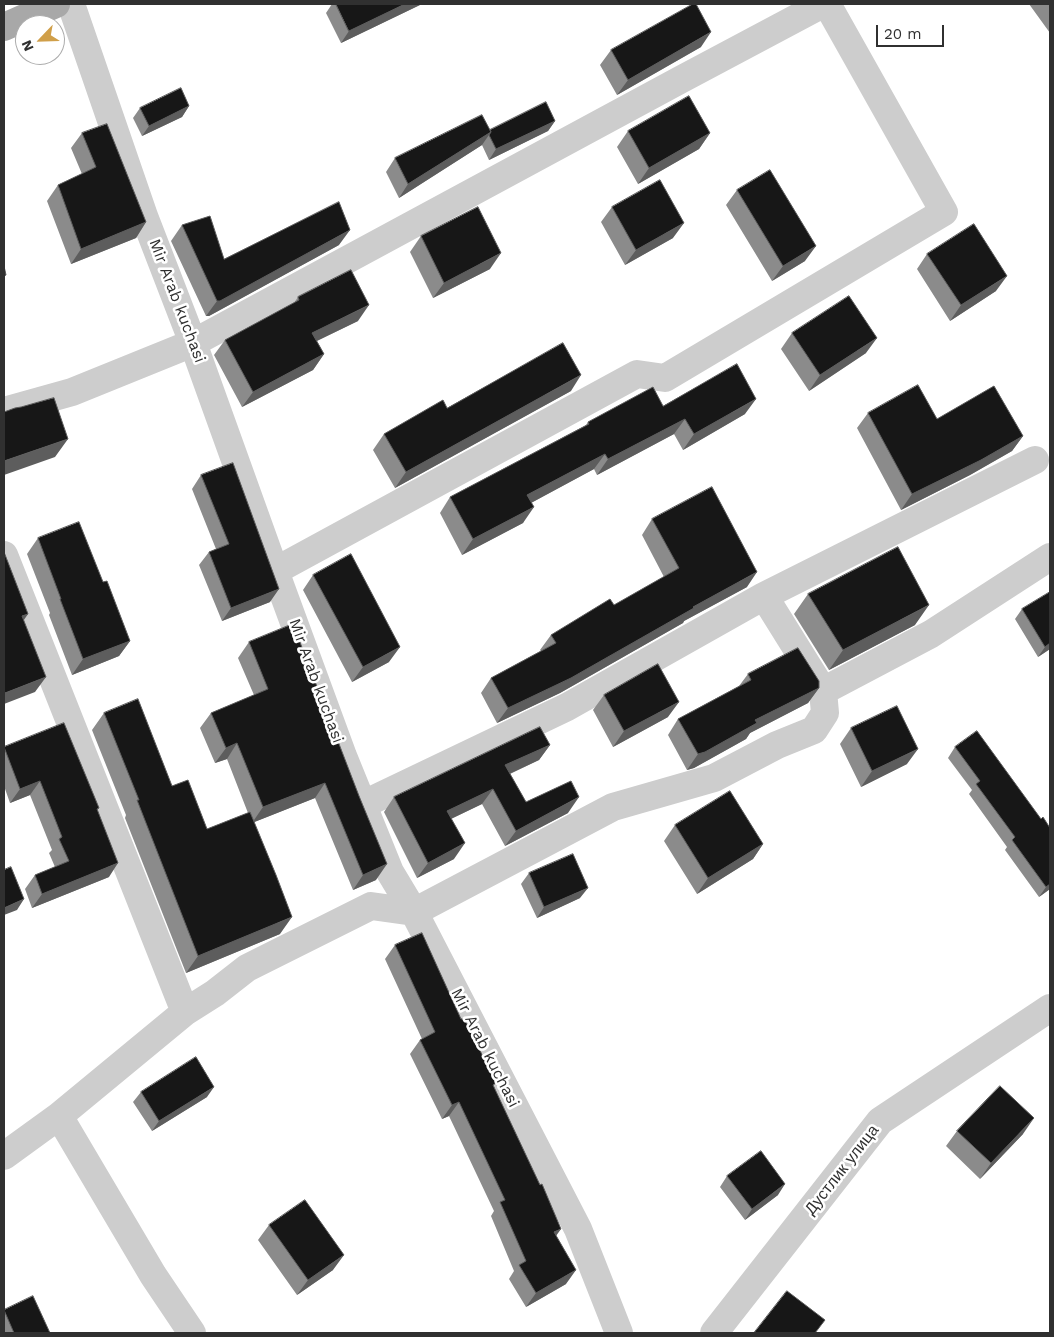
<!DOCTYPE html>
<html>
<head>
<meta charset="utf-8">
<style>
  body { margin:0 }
  #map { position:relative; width:1054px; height:1337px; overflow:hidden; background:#fff; font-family:"Work Sans",sans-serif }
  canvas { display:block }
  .frame { position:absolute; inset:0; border:5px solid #303030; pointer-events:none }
  .north { position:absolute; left:15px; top:15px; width:50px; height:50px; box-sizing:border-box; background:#fff; border:1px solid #acacac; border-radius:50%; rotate:246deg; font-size:14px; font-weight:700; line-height:20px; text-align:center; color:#303030 }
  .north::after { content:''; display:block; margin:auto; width:18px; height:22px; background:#d09f49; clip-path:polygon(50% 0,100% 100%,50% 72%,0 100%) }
  .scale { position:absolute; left:876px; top:25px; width:68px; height:22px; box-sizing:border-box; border:2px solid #303030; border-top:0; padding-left:6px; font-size:15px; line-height:18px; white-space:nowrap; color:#303030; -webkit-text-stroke:4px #fff; paint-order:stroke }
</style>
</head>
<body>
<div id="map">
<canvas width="1054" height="1337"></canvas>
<div class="frame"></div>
<div class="north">N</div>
<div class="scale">20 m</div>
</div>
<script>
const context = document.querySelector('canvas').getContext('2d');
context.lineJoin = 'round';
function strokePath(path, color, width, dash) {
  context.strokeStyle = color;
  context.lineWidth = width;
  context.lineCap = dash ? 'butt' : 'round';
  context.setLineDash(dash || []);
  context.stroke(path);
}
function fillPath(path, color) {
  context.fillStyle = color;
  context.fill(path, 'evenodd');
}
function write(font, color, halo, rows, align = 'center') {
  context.font = font + ' "Work Sans",sans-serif';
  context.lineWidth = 5;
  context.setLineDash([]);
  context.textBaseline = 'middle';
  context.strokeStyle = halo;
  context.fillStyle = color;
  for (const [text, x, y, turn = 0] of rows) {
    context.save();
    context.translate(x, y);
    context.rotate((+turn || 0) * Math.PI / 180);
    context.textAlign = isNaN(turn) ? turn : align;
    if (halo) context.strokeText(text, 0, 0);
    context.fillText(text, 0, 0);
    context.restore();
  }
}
strokePath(new Path2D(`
  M71,4L144,216L193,343L275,571L343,756L390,872L414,912L578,1229L619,1333
  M4,411L72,392L193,343L680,80L823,4
  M4,555L185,1012
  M275,571L637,374L665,378L944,212L827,4
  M764,596L817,681
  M362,805L567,707L764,596L1035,460
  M59,1116L153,1275L192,1333
  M4,1156L59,1116L185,1012L215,993L247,968L371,906L414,912L613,807L714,778L777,745L814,730L825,713L823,691L931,634L1050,557
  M714,1333L880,1121L1050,1008`), '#cdcdcd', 28);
strokePath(new Path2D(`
  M4,27L56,4`), '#a8a8a8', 28);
fillPath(new Path2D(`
  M332,4H422L341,43L326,13Z
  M1029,4H1050V33Z
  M701,47L617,95L600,65L611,50Z
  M189,106L182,117L142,136L133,118L140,108Z
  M555,121L548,131L489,160L482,145L399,198L386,172L395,158L490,130Z
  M628,131L710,133L699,149L638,184L617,147Z
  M82,133L146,222L136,238L71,264L47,201L58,185L82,174L71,148Z
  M737,190L805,261L772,281L726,205Z
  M612,207L673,238L625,265L601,222Z
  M182,225L224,259L339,245L209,316H206L171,241Z
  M421,236L490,269L433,298L410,252Z
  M927,254L996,291L950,321L917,269Z
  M298,297L358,321L317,341L324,354L313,370L242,407L214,355L225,340L294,303Z
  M792,333L866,353L809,391L781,349Z
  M571,391L395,488L373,450L384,434L447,408Z
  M663,406L745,414L683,450L674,434L597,475L594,469L531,503L523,523L462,555L440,513L450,497L586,425L588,422Z
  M868,413L937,419L1023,436L1012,451L970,475L901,510L857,428Z
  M201,475L270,602L222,621L199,565L209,552L216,549L192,489Z
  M652,519L747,587L684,621L683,623L560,693L497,723L481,693L491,678L541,651L540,650L551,635L614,605L664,577L642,535Z
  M38,538L103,582L130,641L119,656L72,675L49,615L50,613L27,554Z
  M313,575L389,662L352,682L303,590Z
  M1050,592V649L1038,657L1015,619L1022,609Z
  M808,594L915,625L829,670L794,614Z
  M293,624L376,880L353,890L315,798L254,822L280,934L186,973L125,818L126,815L92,730L104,713L172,786L207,829L248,813L227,759L215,763L200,728L211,713L254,695L238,658L249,642Z
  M748,674L819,688L808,703L750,733L746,739L694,768L687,770L668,735L678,719L739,686Z
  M604,695L668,717L613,747L593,710Z
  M851,728L907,764L861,787L840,744Z
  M550,745L539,760L510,774L526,802L568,813L505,846L482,804L451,819L454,859L417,878L384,812L394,797Z
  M4,747L99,808L97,810L109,877L32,908L25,889L35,875L55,867L49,853L52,850L30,795L10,803L4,786Z
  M955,747L1041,819L1050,828V889L1039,897L1005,850L1007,847L969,794L972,790L948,758Z
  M675,825L763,844L753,859L697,894L664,841Z
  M529,873L580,898L537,918L521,884Z
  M395,945L461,1019L494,1087L556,1236L566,1284L526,1307L509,1279L514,1271L491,1216L494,1211L449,1116L442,1119L410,1054L420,1040L422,1039L385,959Z
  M141,1092L207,1097L152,1131L133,1102Z
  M957,1131L1023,1134L980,1179L946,1146Z
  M727,1176L778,1195L745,1220L720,1187Z
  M269,1225L333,1270L297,1295L258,1240Z
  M4,1310L50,1333H4Z`), '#8b8b8b');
fillPath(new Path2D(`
  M405,4H422L341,43L349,31Z
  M711,32L701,47L617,95L628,80Z
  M189,106L182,117L142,136L149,126Z
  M555,121L548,131L489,160L496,149Z
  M491,132L482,145L399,198L408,184Z
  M710,133L699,149L638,184L649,168Z
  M146,222L136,238L71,264L81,249Z
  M684,223L673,238L625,265L636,250Z
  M350,230L339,245L209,316H206L217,301Z
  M816,246L805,261L772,281L783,266Z
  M501,253L490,269L433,298L444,283Z
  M1007,276L996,291L950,321L961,305Z
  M369,305L358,321L302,348L312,333Z
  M877,338L866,353L809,391L820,375Z
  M324,354L313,370L242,407L253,392Z
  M581,375L571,391L395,488L406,472Z
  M756,399L745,414L683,450L694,434Z
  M685,419L674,434L597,475L608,459Z
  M1023,436L1012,451L970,475L901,510L912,494Z
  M68,439L55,457L4,475V461Z
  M605,454L594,469L516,511L527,495Z
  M534,507L523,523L462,555L473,539Z
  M757,572L747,587L684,621L683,623L560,693L497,723L508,708Z
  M279,589L270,602L222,621L231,608Z
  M929,605L915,625L829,670L843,650Z
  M28,614L17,630L22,616Z
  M130,641L119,656L72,675L83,659Z
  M1050,643V649L1038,657L1045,647Z
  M400,647L389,662L352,682L363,667Z
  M46,677L35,692L4,704V694L5,693Z
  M819,688L808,703L750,733L746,739L694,768L687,770L698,754L755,720Z
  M679,702L668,717L613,747L624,731Z
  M237,743L227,759L215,763L226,748Z
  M550,745L539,760L494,781L505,765Z
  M918,749L907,764L861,787L872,771Z
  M40,781L30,795L10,803L20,789Z
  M325,783L315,798L252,823L263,807Z
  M493,789L482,804L436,826L447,811Z
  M579,797L568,813L505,846L516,831Z
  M465,843L454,859L417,878L428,863Z
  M763,844L753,859L697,894L708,878Z
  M118,863L109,877L32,908L42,894Z
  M387,864L376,880L353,890L363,875Z
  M1050,884V889L1039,897L1046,887Z
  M588,888L580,898L537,918L544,907Z
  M24,899L17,910L4,915V908Z
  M292,917L280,934L186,973L198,956Z
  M214,1087L207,1097L152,1131L159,1121Z
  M459,1102L449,1116L442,1119L452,1105Z
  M1034,1118L1023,1134L980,1179L991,1163Z
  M785,1184L778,1195L745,1220L752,1209Z
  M561,1229L551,1243L554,1232Z
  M344,1255L333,1270L297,1295L308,1280Z
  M576,1270L566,1284L526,1307L536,1293Z`), '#5d5d5d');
const building = new Path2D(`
  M336,4H405L349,31Z
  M693,4H696L711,32L628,80L611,50Z
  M181,88L189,106L149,126L140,108Z
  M689,96L710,133L649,168L628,131Z
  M546,102L555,121L496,149L489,135L491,132L490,130Z
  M482,115L491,132L408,184L395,158Z
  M107,124L146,222L81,249L58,185L96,167L82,133Z
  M770,170L816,246L783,266L737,190Z
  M660,180L684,223L636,250L612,207Z
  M339,202L350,230L220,301H217L182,225L210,216L224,259Z
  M478,207L501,253L444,283L421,236Z
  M974,224L1007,276L961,305L927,254Z
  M4,266L6,275L4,276Z
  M351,270L369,305L312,333L324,354L253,392L225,340L299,300L298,297Z
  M849,296L877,338L820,375L792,333Z
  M563,343L581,375L406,472L384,434L443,400L447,408Z
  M737,364L756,399L694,434L685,419L608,459L605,454L527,495L534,507L473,539L450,497L589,424L588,422L653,387L663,406Z
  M918,385L937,419L994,386L1023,436L981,460L912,494L868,413Z
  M54,398L68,439L4,461V412L15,408L21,407Z
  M233,463L279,589L231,608L209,552L229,544L201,475Z
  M712,487L757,572L693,607L694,608L571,678L508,708L491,678L556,643L551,635L610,599L614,605L679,568L652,519Z
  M79,522L103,582L107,581L130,641L83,659L60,599H61L38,538Z
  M898,547L929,605L843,650L808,594Z
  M4,552L28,614L22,616L46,677L5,693L4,690Z
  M351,554L400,647L363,667L313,575Z
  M1050,592V643L1045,647L1022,609Z
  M293,624L359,796L387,864L363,875L325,783L263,807L237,743L226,748L211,713L268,689L249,642Z
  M798,648L819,681V688L755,720L757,723L705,752L698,754L678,719L751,680L748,674Z
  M658,664L679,702L624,731L604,695Z
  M138,699L172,786L188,780L207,829L250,812L276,875L292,917L198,956L137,800H139L104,713Z
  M897,706L918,749L872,771L851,728Z
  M64,723L99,808L97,809L118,863L42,894L35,875L69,861L59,839L62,837L40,781L20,789L4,747Z
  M540,727L550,745L505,765L526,802L571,781L579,797L516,831L493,789L447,811L465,843L428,863L394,797Z
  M977,731L1041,819L1043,817L1050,828V884L1046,887L1012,840L1015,837L976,784L980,781L955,747Z
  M730,791L763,844L708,878L675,825Z
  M573,854L588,888L544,907L529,873Z
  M11,867L24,899L4,908V870Z
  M422,933L461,1019L464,1018L496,1083L493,1085L540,1185L542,1184L561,1229L554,1232L576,1270L536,1293L519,1265L526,1261L500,1202L505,1200L459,1102L452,1105L420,1040L435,1032L395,945Z
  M196,1057L214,1087L159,1121L141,1092Z
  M1000,1086L1034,1118L991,1163L957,1131Z
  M761,1151L785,1184L752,1209L727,1176Z
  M305,1200L344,1255L308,1280L269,1225Z
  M787,1291L825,1320L815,1333H754Z
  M33,1296L50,1333H14L4,1310Z`);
fillPath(building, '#171717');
strokePath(building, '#5d5d5d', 1);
write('16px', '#303030', '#fff', [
  ["Mir Arab kuchasi",177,301,69],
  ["Mir Arab kuchasi",316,681,70],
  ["Mir Arab kuchasi",485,1048,63],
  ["Дустлик улица",842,1170,-52]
]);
</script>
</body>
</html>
